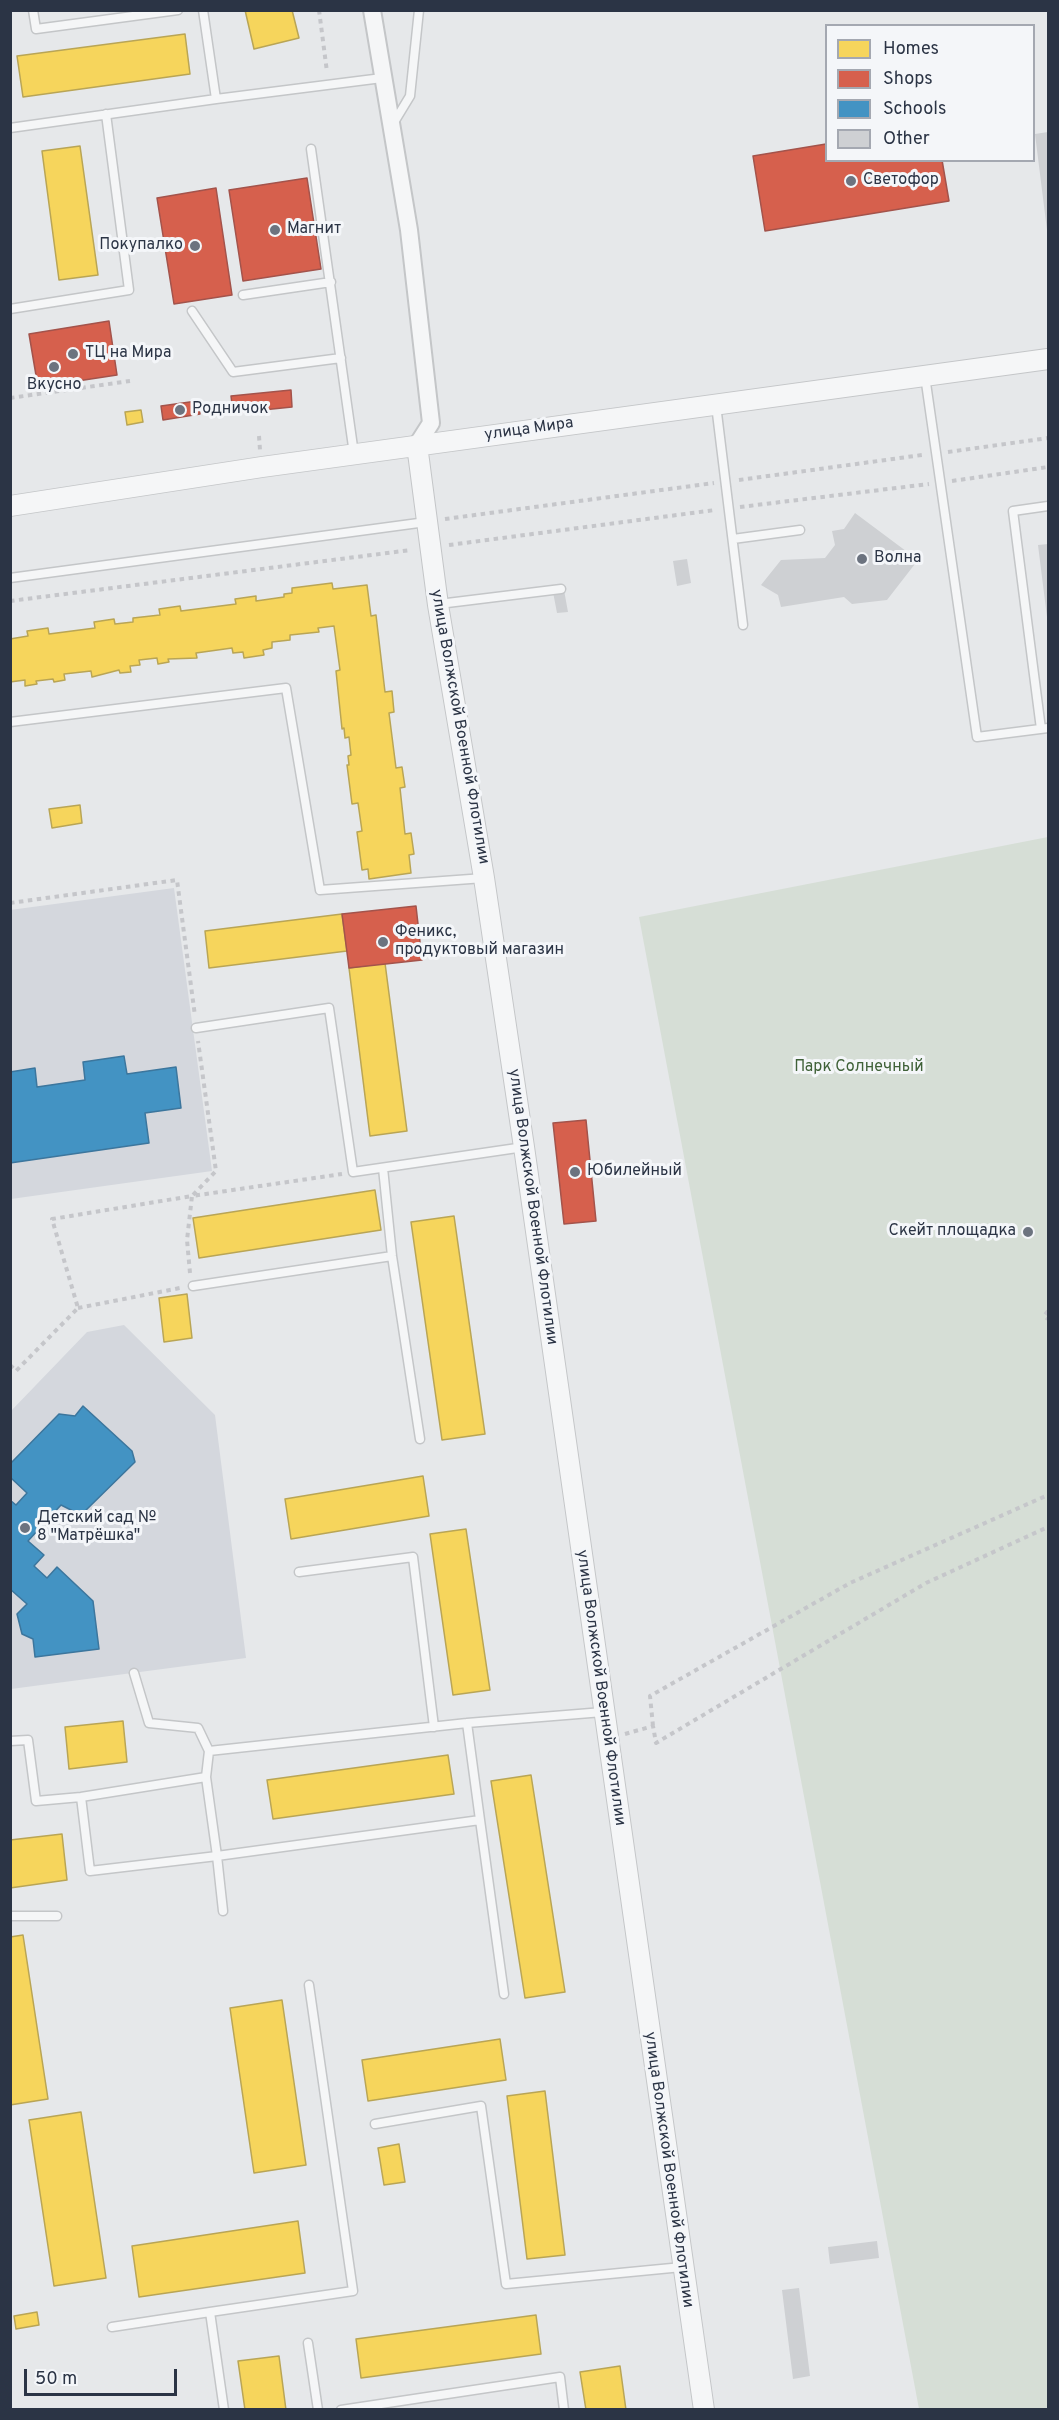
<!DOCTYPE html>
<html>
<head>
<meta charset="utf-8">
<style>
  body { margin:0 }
  #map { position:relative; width:1059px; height:2420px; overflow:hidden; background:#e6e8ea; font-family:Overpass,sans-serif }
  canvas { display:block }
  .frame { position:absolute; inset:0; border:12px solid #2b3445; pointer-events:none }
  .legend { position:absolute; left:825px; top:24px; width:210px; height:138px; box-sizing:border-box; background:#f4f6f9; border:2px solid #a4a8b1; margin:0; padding:8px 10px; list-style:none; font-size:18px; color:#2b3445 }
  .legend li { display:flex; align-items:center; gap:12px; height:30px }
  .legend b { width:30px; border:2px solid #a4a8b1 }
  .scale { position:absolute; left:24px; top:2369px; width:153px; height:27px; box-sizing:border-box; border:3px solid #2b3445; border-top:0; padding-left:8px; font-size:18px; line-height:21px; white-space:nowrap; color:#2b3445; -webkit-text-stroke:4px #f4f6f9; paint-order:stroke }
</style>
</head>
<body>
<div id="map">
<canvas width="1059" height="2420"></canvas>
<div class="frame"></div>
<ul class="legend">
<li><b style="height:16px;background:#f6d55c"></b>Homes</li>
<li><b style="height:16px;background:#d6604d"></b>Shops</li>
<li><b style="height:16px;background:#4393c3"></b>Schools</li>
<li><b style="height:16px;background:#ced0d3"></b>Other</li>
</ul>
<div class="scale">50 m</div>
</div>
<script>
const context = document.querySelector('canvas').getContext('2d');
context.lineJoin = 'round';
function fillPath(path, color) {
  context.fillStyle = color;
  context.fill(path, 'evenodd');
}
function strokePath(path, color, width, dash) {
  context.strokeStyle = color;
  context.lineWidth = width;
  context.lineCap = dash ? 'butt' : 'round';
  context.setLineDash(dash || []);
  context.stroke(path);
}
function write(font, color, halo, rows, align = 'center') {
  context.font = font + ' Overpass,sans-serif';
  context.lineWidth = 6;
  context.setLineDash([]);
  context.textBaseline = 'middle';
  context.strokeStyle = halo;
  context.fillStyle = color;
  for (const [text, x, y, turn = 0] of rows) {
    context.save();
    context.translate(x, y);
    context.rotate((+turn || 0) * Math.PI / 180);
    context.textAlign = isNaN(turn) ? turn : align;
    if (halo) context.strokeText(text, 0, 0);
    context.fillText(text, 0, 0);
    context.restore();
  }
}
fillPath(new Path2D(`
  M174,888L212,1171L11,1199L10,910Z
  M124,1325L215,1415L246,1658L11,1689L10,1412L87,1332Z`), '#d4d7dd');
fillPath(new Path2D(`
  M1048,837V2409H919L639,917Z`), '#d6ded6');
const homes = new Path2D(`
  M245,10H292L299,38L254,49Z
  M185,34L190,74L23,97L17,56Z
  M80,146L98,275L59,280L42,151Z
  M141,410L143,422L127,425L125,412Z
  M332,583L333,589L367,585L371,616L376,615L385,692L392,691L394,712L389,713L396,768L402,767L405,787L400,788L405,834L411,833L414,854L409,855L411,873L369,879L368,869L362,870L357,832L362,831L358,803L352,804L347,765H349L348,756L351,755L349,737L345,738L344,728L342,729L336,671L340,670L334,626L318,628L319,632L290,635V640L272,642V648L263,650L264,655L244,658L243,652L233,653L232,648L196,653L197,658L168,659L169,662L158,664L157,658L139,660L140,665L130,666L131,672L120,673L119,670L92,677L91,671L64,674L65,680L54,682L53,679L36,681L37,684L25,686V680L10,682V639L28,636L27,631L48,628L49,634L95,628L94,622L114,619L115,624L133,622V618L160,615L159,609L180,606L181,611L236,604L235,599L256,596V601L284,597V594L292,593V588Z
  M80,805L82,823L52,828L49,809Z
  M342,914L347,951L209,968L205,931Z
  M385,963L407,1131L370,1136L349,968Z
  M375,1190L381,1230L199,1258L193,1218Z
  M454,1216L485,1434L442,1440L411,1222Z
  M187,1294L192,1338L164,1342L159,1298Z
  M423,1476L429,1516L291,1539L285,1499Z
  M466,1529L490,1690L453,1695L430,1534Z
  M123,1721L127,1762L69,1769L65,1727Z
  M448,1755L454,1794L273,1819L267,1780Z
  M531,1775L565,1992L525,1998L491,1781Z
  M62,1834L67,1880L10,1888V1840Z
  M23,1935L48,2099L10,2105V1937Z
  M282,2000L306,2165L254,2173L230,2008Z
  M500,2039L506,2080L368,2101L362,2060Z
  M545,2091L565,2255L527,2259L507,2096Z
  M81,2112L106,2278L54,2286L29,2120Z
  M399,2144L405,2182L384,2185L378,2148Z
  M298,2221L305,2273L139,2297L132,2246Z
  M37,2312L39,2325L16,2329L14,2316Z
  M536,2315L541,2354L361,2378L356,2339Z
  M279,2356L286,2410H245L238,2361Z
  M620,2366L626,2410H586L580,2372Z`);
fillPath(homes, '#f6d55c');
strokePath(homes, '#b9a555', 1.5);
const shops = new Path2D(`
  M826,144V160H942L949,201L765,231L753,156Z
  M307,178L321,269L243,281L229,190Z
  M216,188L232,295L174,304L157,198Z
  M109,321L117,375L38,387L29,334Z
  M291,390L292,407L233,413L231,396Z
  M197,401L200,414L163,420L161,406Z
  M416,906L422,960L349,968L342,914Z
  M586,1120L596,1221L564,1224L553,1123Z`);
fillPath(shops, '#d6604d');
strokePath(shops, '#a3534b', 1.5);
const schools = new Path2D(`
  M124,1056L127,1074L176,1067L181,1108L145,1113L149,1143L10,1163V1072L35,1068L37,1087L85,1080L83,1062Z
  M83,1406L132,1451L135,1462L81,1515L61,1505L28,1541L44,1555L34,1566L47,1578L57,1567L93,1601L99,1649L35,1657L33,1639L22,1634L17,1614L27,1604L10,1589V1500L16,1505L27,1493L11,1478L10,1464L59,1414L75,1416Z`);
fillPath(schools, '#4393c3');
strokePath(schools, '#3c769d', 1.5);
fillPath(new Path2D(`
  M1048,132V229L1047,230L1035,134Z
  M855,513L918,560L887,600L852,604L844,597L781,607L778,595L761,585L781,560L825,558L835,545L832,531L844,529Z
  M1048,544V617H1047L1038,545Z
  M687,559L691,583L677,586L673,561Z
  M564,590L568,612L557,613L553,592Z
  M877,2241L879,2258L830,2264L828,2247Z
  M799,2288L810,2376L793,2379L782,2290Z`), '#ced0d3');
const service = new Path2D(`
  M33,10L36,29L178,10
  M216,99L382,78
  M393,124L410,96L419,10
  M10,128L216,99L203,10
  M311,149L354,454
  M243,295L331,282
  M10,309L129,290L106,114
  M192,311L233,372L341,358
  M925,376L977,737L1048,728
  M716,405L743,625
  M733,539L800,530
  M10,578L426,522
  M439,604L561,589
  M10,722L286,688L320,890L484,878
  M1041,729L1013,511L1048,506
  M196,1028L329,1008L353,1172L524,1147
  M383,1168L392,1256L420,1439
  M193,1286L392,1256
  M299,1572L413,1557L434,1727
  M134,1673L149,1723L198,1728L209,1751
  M467,1723L480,1820
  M10,1741L28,1740L36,1801L81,1797L206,1777
  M81,1797L90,1871L217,1856L223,1911
  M10,1916H57
  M504,1994L480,1820L217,1856L206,1777L209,1751L467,1723L603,1712
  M375,2124L481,2106L506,2284L682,2267
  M210,2312L353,2291L309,1985
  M112,2327L210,2312L224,2410
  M308,2343L318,2410
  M341,2410L560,2377L564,2410`);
const minor = new Path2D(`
  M372,10L409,230L431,423L417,445`);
const tertiary = new Path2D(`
  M417,445L438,605L484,878L524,1147L704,2410
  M10,506L262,467L1048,359`);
strokePath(service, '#c4c6c8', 11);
strokePath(minor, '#c4c6c8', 20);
strokePath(tertiary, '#c4c6c8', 22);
strokePath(new Path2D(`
  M319,10L327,72
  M10,398L130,381
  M259,436L260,450
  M948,452L1048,438
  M739,480L922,455
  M952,481L1048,467
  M740,507L929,484
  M445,519L714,483
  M449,545L715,510
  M10,601L411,550
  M10,903L177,880L195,1016
  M190,1273L187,1240L192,1196L342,1174
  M78,1308L180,1288
  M1048,1311L1044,1316L1048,1319
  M10,1365L16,1371L78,1308L52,1219L192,1196L216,1171L198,1041
  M653,1726L650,1696L850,1583L1048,1495
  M625,1734L653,1726L656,1743L926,1583L1048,1527`), '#c5c6ca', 4, [4.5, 4.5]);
strokePath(service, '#f5f6f7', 8);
strokePath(minor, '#f5f6f7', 16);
strokePath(tertiary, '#f5f6f7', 20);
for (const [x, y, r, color] of [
  [851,181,6,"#6c737f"],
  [275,230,6,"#6c737f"],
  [195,246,6,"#6c737f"],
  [73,354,6,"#6c737f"],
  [54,367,6,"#6c737f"],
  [180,410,6,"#6c737f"],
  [862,559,6,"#6c737f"],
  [383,942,6,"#6c737f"],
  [575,1172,6,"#6c737f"],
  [1028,1232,6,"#6c737f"],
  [25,1528,6,"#6c737f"]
]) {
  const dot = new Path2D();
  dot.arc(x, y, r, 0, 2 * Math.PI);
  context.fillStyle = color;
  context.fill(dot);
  strokePath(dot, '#f4f6f9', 2);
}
write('16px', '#2b3445', '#f4f6f9', [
  ["Светофор",863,181],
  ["Магнит",287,230],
  ["Покупалко",183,246,"right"],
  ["ТЦ на Мира",85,354],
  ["Вкусно",54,386,"center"],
  ["Родничок",192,410],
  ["Волна",874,559],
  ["Феникс,",395,933],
  ["продуктовый магазин",395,951],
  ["Юбилейный",587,1172],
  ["Скейт площадка",1016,1232,"right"],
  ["Детский сад №",37,1519],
  ["8 \"Матрёшка\"",37,1537]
], 'left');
write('16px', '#2b3445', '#f4f6f9', [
  ["улица Мира",529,430,-8],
  ["улица Волжской Военной Флотилии",459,727,80],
  ["улица Волжской Военной Флотилии",532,1207,82],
  ["улица Волжской Военной Флотилии",600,1688,82],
  ["улица Волжской Военной Флотилии",668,2170,82]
]);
write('16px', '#3f6138', '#f4f6f9', [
  ["Парк Солнечный",859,1068]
]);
</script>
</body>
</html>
